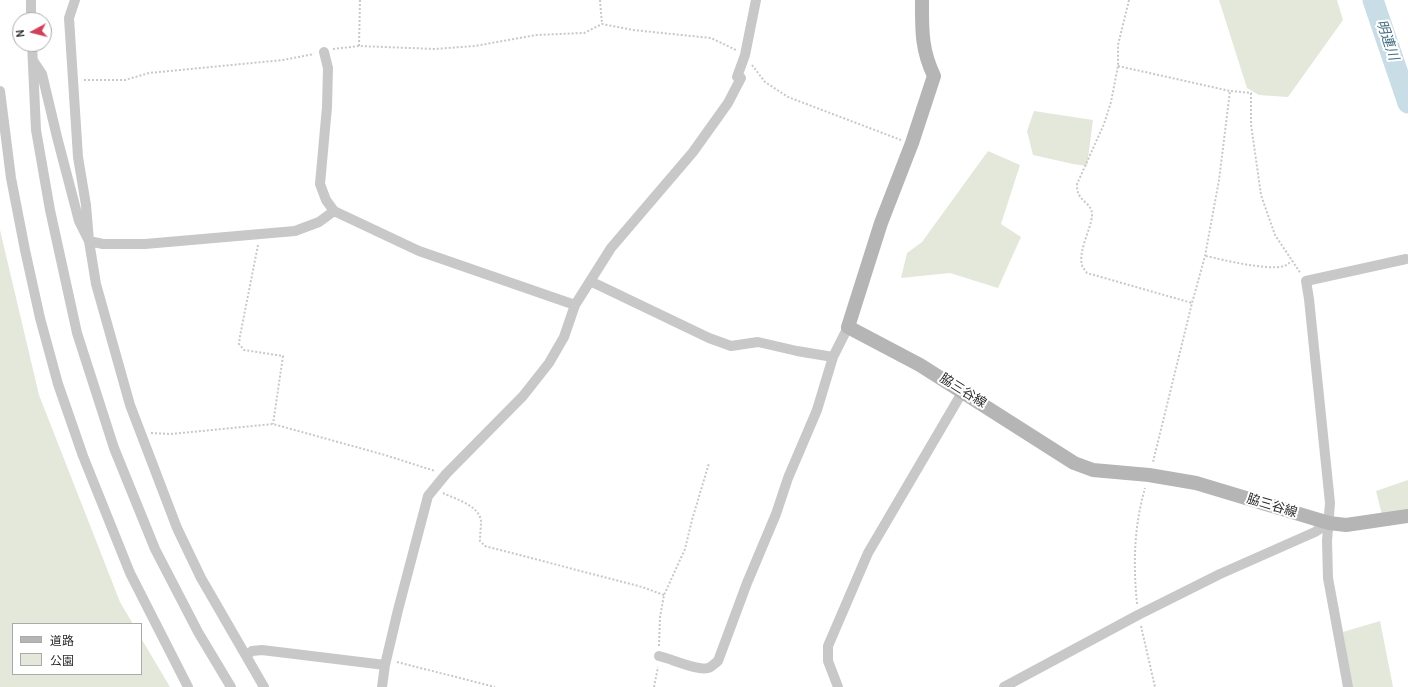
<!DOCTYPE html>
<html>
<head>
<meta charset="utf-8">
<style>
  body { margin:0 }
  #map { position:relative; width:1408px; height:687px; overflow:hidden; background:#fff; font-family:Karla,"Noto Sans JP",sans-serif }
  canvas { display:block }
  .legend { position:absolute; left:12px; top:623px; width:130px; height:52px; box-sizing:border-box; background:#fff; border:1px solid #aaa; margin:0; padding:5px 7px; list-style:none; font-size:12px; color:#2b2b2b }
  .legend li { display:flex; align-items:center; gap:8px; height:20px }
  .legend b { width:20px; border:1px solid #aaa }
  .north { position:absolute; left:12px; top:12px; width:40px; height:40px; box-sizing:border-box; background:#fff; border:1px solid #aaa; border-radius:50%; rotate:263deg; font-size:11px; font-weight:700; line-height:16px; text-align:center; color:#2b2b2b }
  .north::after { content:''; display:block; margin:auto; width:14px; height:18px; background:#d04058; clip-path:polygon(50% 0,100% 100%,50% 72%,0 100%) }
</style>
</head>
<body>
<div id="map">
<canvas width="1408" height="687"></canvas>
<ul class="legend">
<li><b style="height:5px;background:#b5b5b5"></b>道路</li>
<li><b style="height:11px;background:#e3e8da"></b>公園</li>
</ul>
<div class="north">N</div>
</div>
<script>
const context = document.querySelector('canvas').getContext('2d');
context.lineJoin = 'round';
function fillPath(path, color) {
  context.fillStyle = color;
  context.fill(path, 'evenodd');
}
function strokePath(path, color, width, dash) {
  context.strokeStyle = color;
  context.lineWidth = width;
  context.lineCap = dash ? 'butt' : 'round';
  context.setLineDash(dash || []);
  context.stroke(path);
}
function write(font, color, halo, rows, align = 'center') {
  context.font = font + ' Karla,"Noto Sans JP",sans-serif';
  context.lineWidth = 4;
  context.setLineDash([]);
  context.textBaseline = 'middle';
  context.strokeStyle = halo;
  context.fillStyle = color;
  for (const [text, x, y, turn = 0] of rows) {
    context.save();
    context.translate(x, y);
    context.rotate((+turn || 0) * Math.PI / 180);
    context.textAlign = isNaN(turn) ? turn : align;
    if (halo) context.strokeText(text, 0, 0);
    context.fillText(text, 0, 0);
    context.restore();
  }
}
fillPath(new Path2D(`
  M1219,0H1337L1343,20L1288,97L1259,95L1247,88Z
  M1034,111L1093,120L1087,166L1073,164L1033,155L1027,131Z
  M988,151L1020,165L1001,224L1021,237L998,288L950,273L901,278L907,253L922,242Z
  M0,230L39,395L120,602L133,624H13V674H141V638L170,687H0Z
  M1408,480V511L1382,515L1376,491Z
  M1380,621L1393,687H1352L1343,632Z`), '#e3e8da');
strokePath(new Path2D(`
  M1373,0L1408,103`), '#c8dde6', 21);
strokePath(new Path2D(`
  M600,0L602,24
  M1129,0L1118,45V66L1111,102L1104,124L1077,184C1076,203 1093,201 1092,216C1091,229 1078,251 1082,265C1082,267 1085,270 1087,273L1192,303
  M359,46L360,0
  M333,49L359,46L435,49L475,46L536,35L584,33L602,24L633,30L711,38L736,50
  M752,65L765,82L788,97L901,140
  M1118,66L1230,91L1219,180L1205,256L1192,303L1153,462
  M84,80H125L149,73L283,60L314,54
  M1231,91L1251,93V124L1261,195L1275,235L1301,274
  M258,245L240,336L239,344L244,350L283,356L273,424
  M1206,256C1223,260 1268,271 1284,266C1287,265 1289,263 1292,261
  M151,433L171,434L273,424L385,455L435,471
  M443,493C455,499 479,505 481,521C481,527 480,534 480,541L485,546L642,587L664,595
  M1137,604C1133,563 1134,527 1145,488
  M1141,626L1155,687
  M659,646L660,617L664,595L685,549L692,520L709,463
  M397,662L495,687
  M654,687L658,667`), '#c8c8c8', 2, [2, 2]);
strokePath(new Path2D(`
  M31,0V20
  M75,0L69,18L78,157L86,205L89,241L96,284L130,405L177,528L201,578L264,687
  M32,44L36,130L50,210L77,333L114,448L155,549L198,632L231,687
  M324,52L328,68L327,107L320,184L326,200L334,211L419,251L575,305
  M34,62L42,74L57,137L79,221L89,241L103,244H145L295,231L319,222L334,211
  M0,91L11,178L25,250L40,318L58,384L83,456L130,573L188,687
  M590,281L709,338L731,346L758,342L797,351L833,357
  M246,656L252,651L262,650L385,665
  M659,656C672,659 698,671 708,668C712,667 715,663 718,661L747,583L776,514L788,478L817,410L833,357L848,327
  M382,687L385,665L398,610L428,496L446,474L523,396L549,363L564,337L575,305L611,248L693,152L728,103L741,78L737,77L745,55L756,0
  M838,687L828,661V646L868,553L963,391
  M1004,687L1138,615L1220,574L1315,532L1329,523
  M1348,687L1328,578L1327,541L1330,503L1309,299L1306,281L1406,259`), '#c8c8c8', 10);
strokePath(new Path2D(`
  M922,0C922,29 921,49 934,76L912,143L881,223L848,327L920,365L1074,463L1093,470L1149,475L1196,483L1329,523L1346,525L1408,516`), '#b5b5b5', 14);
write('13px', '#2b2b2b', '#fff', [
  ["脇三谷線",963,391,32],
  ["脇三谷線",1272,506,17]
]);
write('italic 14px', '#447083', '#fff', [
  ["明連川",1387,40,71]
]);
</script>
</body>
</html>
